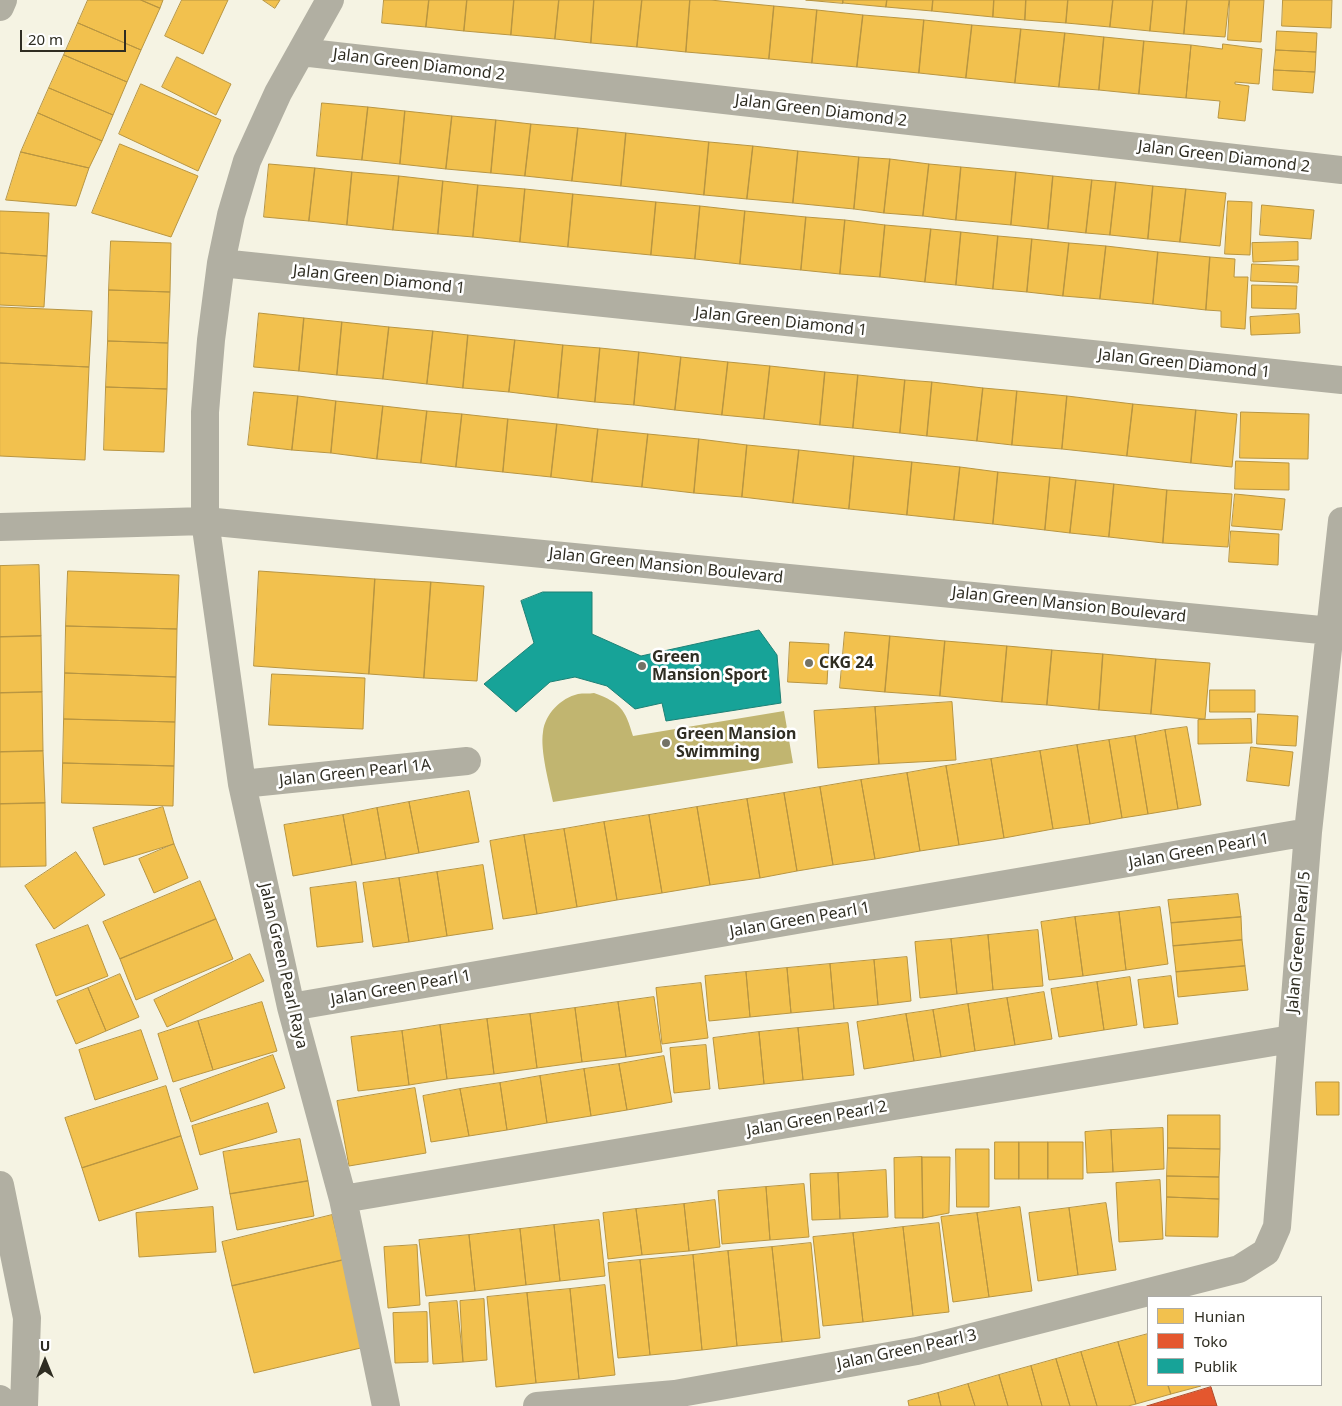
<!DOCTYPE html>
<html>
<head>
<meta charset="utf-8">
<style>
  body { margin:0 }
  #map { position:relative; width:1342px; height:1406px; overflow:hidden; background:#f5f3e3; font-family:"Noto Sans",sans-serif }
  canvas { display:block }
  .legend { position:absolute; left:1147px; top:1296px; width:175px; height:90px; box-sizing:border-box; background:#fff; border:1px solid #acaba7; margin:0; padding:6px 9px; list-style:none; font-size:15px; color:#2f2d22 }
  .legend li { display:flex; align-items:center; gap:10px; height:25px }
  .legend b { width:25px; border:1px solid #acaba7 }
  .north { position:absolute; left:20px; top:1336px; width:50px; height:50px; -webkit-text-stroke:4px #fff; paint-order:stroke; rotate:0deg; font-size:14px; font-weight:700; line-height:20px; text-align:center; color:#2f2d22 }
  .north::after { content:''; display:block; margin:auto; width:18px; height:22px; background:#2f2d22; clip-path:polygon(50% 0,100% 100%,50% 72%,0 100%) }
  .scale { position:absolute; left:20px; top:30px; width:106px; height:22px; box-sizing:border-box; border:2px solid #2f2d22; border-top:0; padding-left:6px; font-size:15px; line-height:18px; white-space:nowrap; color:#2f2d22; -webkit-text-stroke:4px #fff; paint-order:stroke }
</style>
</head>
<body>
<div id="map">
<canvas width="1342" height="1406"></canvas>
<ul class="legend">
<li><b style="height:14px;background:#f2c14e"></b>Hunian</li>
<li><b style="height:14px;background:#e4572e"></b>Toko</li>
<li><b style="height:14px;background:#17a398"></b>Publik</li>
</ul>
<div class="north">U</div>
<div class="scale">20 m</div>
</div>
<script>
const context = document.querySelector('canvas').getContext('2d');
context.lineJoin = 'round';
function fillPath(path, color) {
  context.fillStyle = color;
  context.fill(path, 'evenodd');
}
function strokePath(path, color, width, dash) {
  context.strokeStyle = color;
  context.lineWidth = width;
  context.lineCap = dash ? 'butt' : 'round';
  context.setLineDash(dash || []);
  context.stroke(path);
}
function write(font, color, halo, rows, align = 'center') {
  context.font = font + ' "Noto Sans",sans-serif';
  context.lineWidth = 5;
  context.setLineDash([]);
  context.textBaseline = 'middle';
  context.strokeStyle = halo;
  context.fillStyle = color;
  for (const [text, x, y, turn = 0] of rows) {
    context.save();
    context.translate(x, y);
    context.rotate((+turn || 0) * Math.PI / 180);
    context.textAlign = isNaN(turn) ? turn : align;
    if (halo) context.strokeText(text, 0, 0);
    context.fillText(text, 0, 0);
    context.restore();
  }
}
fillPath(new Path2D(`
  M594,693C621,703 625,709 633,736L784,711L793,763L553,802C549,783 540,750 543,732C545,714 561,698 578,694C583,693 589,694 594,693Z`), '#c1b570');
const homes = new Path2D(`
  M88,0H141L160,8L141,50L78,23Z
  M141,0H163L160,8Z
  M182,0H228L203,54L165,36Z
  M263,0H280L275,8Z
  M384,0H429L426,27L382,23Z
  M429,0H467L464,31L426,27Z
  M467,0H514L511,35L464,31Z
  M514,0H559L555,39L511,35Z
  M559,0H594L591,43L555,39Z
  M594,0H642L637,47L591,43Z
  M642,0H690L686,52L637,47Z
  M690,0H710L774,6L769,59L686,52Z
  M806,0H843V3Z
  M843,0H887L886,7L843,3Z
  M887,0H933L932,11L886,7Z
  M933,0H994L993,17L932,11Z
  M994,0H1026L1025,20L993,17Z
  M1026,0H1068L1066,23L1025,20Z
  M1068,0H1113L1110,27L1066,23Z
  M1113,0H1153L1150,31L1110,27Z
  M1153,0H1187L1184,34L1150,31Z
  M1187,0H1229L1225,37L1184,34Z
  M1230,0H1264L1261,42L1228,40Z
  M1283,0H1332L1331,28L1282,26Z
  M774,6L817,10L812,63L769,59Z
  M817,10L863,15L857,67L812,63Z
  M863,15L924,20L919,73L857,67Z
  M924,20L972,25L966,78L919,73Z
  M78,23L141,50L127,82L64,55Z
  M972,25L1021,29L1015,83L966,78Z
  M1021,29L1065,33L1059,87L1015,83Z
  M1277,31L1317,33L1316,52L1276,50Z
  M1065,33L1104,37L1099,90L1059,87Z
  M1104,37L1144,41L1139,94L1099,90Z
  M1144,41L1191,45L1186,98L1139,94Z
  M1223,44L1262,49L1259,84L1235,82V84L1249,86L1245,121L1218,118L1220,101L1186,98L1191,45L1222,49Z
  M1276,50L1316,52L1315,72L1274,70Z
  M64,55L127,82L113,115L49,88Z
  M177,57L231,84L216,115L162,87Z
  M1274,70L1315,72L1313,93L1273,90Z
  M141,84L221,120L198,171L119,134Z
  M49,88L113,115L102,141L38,113Z
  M322,103L368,107L362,160L317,156Z
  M368,107L405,111L400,164L362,160Z
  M405,111L452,116L446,169L400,164Z
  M38,113L102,141L89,168L21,152Z
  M452,116L496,120L491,173L446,169Z
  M496,120L531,124L525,176L491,173Z
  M531,124L578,128L572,181L525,176Z
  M578,128L626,133L621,186L572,181Z
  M626,133L709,142L704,195L621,186Z
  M709,142L753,146L747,199L704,195Z
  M120,144L198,176L171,237L92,213Z
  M753,146L798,151L793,203L747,199Z
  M798,151L859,157L854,209L793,203Z
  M21,152L89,168L76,206L6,200Z
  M859,157L890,159L884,213L854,209Z
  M890,159L929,164L923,216L884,213Z
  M269,164L315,168L309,221L264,217Z
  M929,164L961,167L956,220L923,216Z
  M961,167L1016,172L1011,225L956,220Z
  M315,168L352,172L347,225L309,221Z
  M352,172L399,176L393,230L347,225Z
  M1016,172L1053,176L1048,229L1011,225Z
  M399,176L443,181L438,234L393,230Z
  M1053,176L1092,180L1086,233L1048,229Z
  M1092,180L1116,182L1110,235L1086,233Z
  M443,181L478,185L473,237L438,234Z
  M1116,182L1153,186L1148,239L1110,235Z
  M478,185L525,189L520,242L473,237Z
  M1153,186L1186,189L1180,242L1148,239Z
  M525,189L573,194L568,247L520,242Z
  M1186,189L1226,193L1220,246L1180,242Z
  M573,194L656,202L651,255L568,247Z
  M1228,201L1252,202L1250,255L1225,254Z
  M656,202L700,206L695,259L651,255Z
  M1262,205L1314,210L1311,239L1260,235Z
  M700,206L745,211L740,264L695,259Z
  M0,211L49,213L47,256L0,253Z
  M745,211L806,217L801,270L740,264Z
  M806,217L845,220L840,274L801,270Z
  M845,220L885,225L880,277L840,274Z
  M885,225L931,229L925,282L880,277Z
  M931,229L961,232L956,285L925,282Z
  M961,232L998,236L993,289L956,285Z
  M998,236L1032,239L1027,292L993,289Z
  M1032,239L1069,243L1063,296L1027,292Z
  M111,241L171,243L170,292L109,290Z
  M1298,242V260L1253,262L1252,243Z
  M1069,243L1106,246L1100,299L1063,296Z
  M1106,246L1158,252L1153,304L1100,299Z
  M1158,252L1210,257L1206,310L1153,304Z
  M0,253L47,256L44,307L0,305Z
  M1210,257L1235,259L1234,277H1248L1245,329L1221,327V311L1206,310Z
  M1252,264L1299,266L1298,283L1251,281Z
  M1252,285L1297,286L1296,309L1252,308Z
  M109,290L170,292L168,343L108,341Z
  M0,307L92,311L89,367L0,363Z
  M259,313L304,318L299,371L254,367Z
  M1299,314L1300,333L1251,335L1250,317Z
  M304,318L342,322L337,375L299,371Z
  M342,322L389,327L383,379L337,375Z
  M389,327L433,331L427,384L383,379Z
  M433,331L468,335L463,388L427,384Z
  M468,335L515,340L509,392L463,388Z
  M515,340L563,345L558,398L509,392Z
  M108,341L168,343L167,389L106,387Z
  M563,345L600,348L595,402L558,398Z
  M600,348L639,352L634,405L595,402Z
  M639,352L681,357L675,410L634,405Z
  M681,357L728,362L722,415L675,410Z
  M728,362L770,366L764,419L722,415Z
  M0,363L89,367L85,460L0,456Z
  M770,366L825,372L820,425L764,419Z
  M825,372L858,375L853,428L820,425Z
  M858,375L905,380L900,433L853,428Z
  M905,380L932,382L927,436L900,433Z
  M932,382L983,388L977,441L927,436Z
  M106,387L167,389L164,452L104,450Z
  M983,388L1017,391L1012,445L977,441Z
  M1017,391L1067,396L1062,449L1012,445Z
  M254,392L298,396L292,450L248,445Z
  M298,396L336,401L331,453L292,450Z
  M1067,396L1133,404L1127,456L1062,449Z
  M336,401L383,406L377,459L331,453Z
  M1133,404L1196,410L1191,463L1127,456Z
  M383,406L427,411L421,463L377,459Z
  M1196,410L1237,414L1232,467L1191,463Z
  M427,411L462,414L456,467L421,463Z
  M1241,412L1309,414L1308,459L1240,458Z
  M462,414L508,419L503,472L456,467Z
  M508,419L557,424L551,477L503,472Z
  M557,424L598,429L592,482L551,477Z
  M598,429L648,434L642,487L592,482Z
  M648,434L699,439L694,493L642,487Z
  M699,439L747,445L742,497L694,493Z
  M747,445L799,450L793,503L742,497Z
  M799,450L854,456L849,509L793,503Z
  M854,456L912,462L907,515L849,509Z
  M1236,461L1289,463V490L1235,489Z
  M912,462L960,467L954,520L907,515Z
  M960,467L998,472L993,524L954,520Z
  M998,472L1050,477L1045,530L993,524Z
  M1050,477L1076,480L1070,533L1045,530Z
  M1076,480L1114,484L1109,537L1070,533Z
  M1114,484L1167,490L1163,543L1109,537Z
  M1167,490L1232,494L1228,547L1163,543Z
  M1235,494L1285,499L1282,530L1232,526Z
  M1231,531L1279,534L1278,565L1229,562Z
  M39,565L41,636L0,637V566Z
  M68,571L179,575L177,629L66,626Z
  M259,571L375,579L369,674L254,666Z
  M375,579L431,582L424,678L369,674Z
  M431,582L484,586L477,681L424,678Z
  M66,626L177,629L176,677L65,673Z
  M845,632L890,636L885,692L840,688Z
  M41,636L42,692L0,693V637Z
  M890,636L945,641L940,696L885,692Z
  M945,641L1007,646L1002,702L940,696Z
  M790,642L829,644L827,684L788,682Z
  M1007,646L1052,650L1047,705L1002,702Z
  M1052,650L1103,654L1099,710L1047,705Z
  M1103,654L1156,659L1151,714L1099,710Z
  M1156,659L1210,663L1205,719L1151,714Z
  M65,673L176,677L175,722L64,719Z
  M272,674L365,678L363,729L269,725Z
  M1210,690H1255V712H1210Z
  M42,692L43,751L0,752V693Z
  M952,702L956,760L879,764L875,707Z
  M875,707L879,764L818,768L814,711Z
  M1258,714L1298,716L1296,746L1257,744Z
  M64,719L175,722L174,766L63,763Z
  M1251,719L1252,743L1198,744V720Z
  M1187,727L1201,805L1178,809L1165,730Z
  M1165,730L1178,809L1148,814L1135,736Z
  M1135,736L1148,814L1122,818L1109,740Z
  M1109,740L1122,818L1090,824L1077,745Z
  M1077,745L1090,824L1053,829L1040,751Z
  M1251,747L1293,752L1289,786L1247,781Z
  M43,751L45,803L0,804V752Z
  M1040,751L1053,829L1004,838L991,759Z
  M991,759L1004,838L959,845L946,766Z
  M63,763L174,766L173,806L62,803Z
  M946,766L959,845L920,851L907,773Z
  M907,773L920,851L875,859L861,780Z
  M861,780L875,859L833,865L820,787Z
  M820,787L833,865L797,871L784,793Z
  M469,791L479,842L419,853L409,802Z
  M784,793L797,871L760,878L747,799Z
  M747,799L760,878L710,885L697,807Z
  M409,802L419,853L386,859L377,808Z
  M45,803L46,866L0,867V804Z
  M163,807L174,844L104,865L93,828Z
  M697,807L710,885L662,893L649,815Z
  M377,808L386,859L352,865L343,815Z
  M343,815L352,865L293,876L284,825Z
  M649,815L662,893L617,900L604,822Z
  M604,822L617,900L577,907L564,829Z
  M564,829L577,907L537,914L524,835Z
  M524,835L537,914L503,919L490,841Z
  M174,844L188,878L154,893L139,859Z
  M76,852L105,895L54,929L25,886Z
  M483,865L493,929L447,936L437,872Z
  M437,872L447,936L409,942L399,878Z
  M399,878L409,942L373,947L363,883Z
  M200,881L216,919L120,959L103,922Z
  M356,882L363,942L317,947L310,888Z
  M1238,894L1241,917L1171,923L1168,900Z
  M1160,907L1168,964L1126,970L1119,912Z
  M1119,912L1126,970L1083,976L1075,917Z
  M1075,917L1083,976L1049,980L1041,922Z
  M1241,917L1242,940L1173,946L1171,923Z
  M216,919L233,959L136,1000L120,959Z
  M88,925L108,976L56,996L36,945Z
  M1038,930L1043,986L993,990L988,935Z
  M988,935L993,990L957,994L951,939Z
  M951,939L957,994L920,998L915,942Z
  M1242,940L1245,966L1176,972L1173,946Z
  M250,954L264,981L167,1027L154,1000Z
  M907,957L911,1001L878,1005L874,960Z
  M874,960L878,1005L834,1009L830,964Z
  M830,964L834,1009L791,1013L787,968Z
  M1245,966L1248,990L1178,997L1176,972Z
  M787,968L791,1013L750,1017L746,972Z
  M746,972L750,1017L709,1021L705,976Z
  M120,974L139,1017L106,1031L88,988Z
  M1171,976L1178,1024L1144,1028L1138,980Z
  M1130,977L1137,1025L1104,1030L1097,982Z
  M1097,982L1104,1030L1059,1037L1051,989Z
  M701,983L708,1038L662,1044L656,988Z
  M88,988L106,1031L76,1044L57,1001Z
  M1044,992L1052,1039L1015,1045L1007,998Z
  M654,997L662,1052L626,1057L618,1002Z
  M1007,998L1015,1045L975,1051L968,1004Z
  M262,1002L277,1051L213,1070L198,1021Z
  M618,1002L626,1057L582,1062L575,1008Z
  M968,1004L975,1051L941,1057L933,1010Z
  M575,1008L582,1062L537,1068L530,1014Z
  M933,1010L941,1057L914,1061L906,1014Z
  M530,1014L537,1068L494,1074L487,1019Z
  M906,1014L914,1061L864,1069L857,1022Z
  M487,1019L494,1074L447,1079L440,1025Z
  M198,1021L213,1070L173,1082L158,1034Z
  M848,1023L854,1075L803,1080L798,1028Z
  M440,1025L447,1079L409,1085L402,1031Z
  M798,1028L803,1080L764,1084L759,1032Z
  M141,1030L158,1079L95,1100L79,1050Z
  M402,1031L409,1085L358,1091L351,1037Z
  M759,1032L764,1084L719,1089L713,1038Z
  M706,1045L710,1089L674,1093L670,1048Z
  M273,1055L285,1088L191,1122L180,1089Z
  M664,1056L672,1102L627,1110L619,1064Z
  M619,1064L627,1110L591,1116L584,1069Z
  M584,1069L591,1116L547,1123L540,1076Z
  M540,1076L547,1123L507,1130L500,1083Z
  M1316,1082H1339V1115H1317Z
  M500,1083L507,1130L469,1136L460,1089Z
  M166,1086L181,1136L82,1168L65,1118Z
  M415,1088L426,1153L349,1166L337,1101Z
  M460,1089L469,1136L431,1142L423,1096Z
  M268,1103L277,1132L200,1155L192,1126Z
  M1168,1115H1220V1149L1168,1148Z
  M1163,1128L1164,1169L1113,1172L1111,1130Z
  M1111,1130L1113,1172L1087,1173L1085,1132Z
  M181,1136L198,1189L99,1221L82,1168Z
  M300,1139L308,1181L230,1194L223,1152Z
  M995,1142H1019V1179H995Z
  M1019,1142H1048V1179H1019Z
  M1048,1142H1083V1179H1048Z
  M1168,1148L1220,1149L1219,1177L1167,1176Z
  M956,1149H989V1207H957Z
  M922,1157H950L949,1213L923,1218Z
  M922,1157L923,1218H895L894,1158Z
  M886,1170L888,1217L840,1219L838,1173Z
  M838,1173L840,1219L812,1220L810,1174Z
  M1167,1176L1219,1177V1199L1167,1197Z
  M1160,1180L1163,1239L1119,1242L1116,1183Z
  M308,1181L314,1216L237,1230L230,1194Z
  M804,1184L809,1237L770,1240L766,1187Z
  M766,1187L770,1240L722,1244L718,1191Z
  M1167,1197L1219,1199L1218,1237L1166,1236Z
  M715,1200L720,1247L689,1251L684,1204Z
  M1106,1203L1116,1270L1078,1275L1069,1208Z
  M684,1204L689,1251L642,1255L636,1209Z
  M213,1207L216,1252L139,1257L136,1213Z
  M1020,1207L1032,1291L989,1297L977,1213Z
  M1069,1208L1078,1275L1038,1281L1029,1213Z
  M636,1209L642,1255L608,1259L603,1213Z
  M977,1213L989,1297L953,1302L941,1217Z
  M332,1215L343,1260L232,1286L222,1242Z
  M599,1220L605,1276L560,1281L554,1225Z
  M939,1223L949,1312L913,1316L903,1227Z
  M554,1225L560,1281L526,1285L520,1229Z
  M903,1227L913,1316L863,1322L853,1233Z
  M520,1229L526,1285L475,1291L469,1235Z
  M853,1233L863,1322L823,1326L813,1237Z
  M469,1235L475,1291L426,1296L419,1240Z
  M811,1243L820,1338L782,1342L772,1247Z
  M417,1245L420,1305L388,1308L384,1247Z
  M772,1247L782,1342L737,1346L728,1251Z
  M728,1251L737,1346L702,1350L693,1255Z
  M693,1255L702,1350L650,1355L640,1260Z
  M343,1260L365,1347L254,1373L232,1286Z
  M640,1260L650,1355L618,1358L608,1263Z
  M605,1285L615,1375L579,1379L570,1289Z
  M570,1289L579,1379L536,1383L527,1293Z
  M527,1293L536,1383L496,1387L487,1297Z
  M484,1299L487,1360L463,1362L460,1301Z
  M457,1301L463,1362L433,1364L429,1303Z
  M427,1312L428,1362L395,1363L393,1313Z
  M1148,1334V1385H1168L1171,1394L1136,1404L1118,1342Z
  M1118,1342L1136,1404L1128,1406H1097L1081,1352Z
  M1081,1352L1097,1406H1070L1056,1359Z
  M1056,1359L1070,1406H1042L1031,1366Z
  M1031,1366L1042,1406H1008L999,1375Z
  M999,1375L1008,1406H975L968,1384Z
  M968,1384L975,1406H941L938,1393Z
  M1168,1385H1201V1386L1171,1394Z
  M938,1393L941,1406H909L908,1401Z`);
fillPath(homes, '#f2c14e');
strokePath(homes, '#b89541', 1);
const shops = new Path2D(`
  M1211,1387L1217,1406H1147Z`);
fillPath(shops, '#e4572e');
strokePath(shops, '#ae4a2a', 1);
const public = new Path2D(`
  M543,592H592V634L641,656L759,630L777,655L781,703L666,721L662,703L635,709L607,686L575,677L550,682L516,712L484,684L534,643L521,601Z`);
fillPath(public, '#17a398');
strokePath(public, '#1e8075', 1);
strokePath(new Path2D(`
  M330,0L278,93L247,161L231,215L221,263L211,340L205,412V521L242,784L291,1007L343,1199L386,1406
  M0,7L3,0
  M301,52L1342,170
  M221,263L1342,380
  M0,527L205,521L1331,631
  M242,784L467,761
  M291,1007L1308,832
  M0,1185L27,1318L24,1406
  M343,1199L1291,1039
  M0,1399L5,1406
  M537,1406L675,1394L917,1351L1239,1269L1266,1252L1277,1227L1308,832L1342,521`), '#b1afa2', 28);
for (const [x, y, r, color] of [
  [809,663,5,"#747266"],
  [642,666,5,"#747266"],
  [666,743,5,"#747266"]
]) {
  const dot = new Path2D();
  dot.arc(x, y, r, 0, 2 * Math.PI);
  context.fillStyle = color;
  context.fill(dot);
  strokePath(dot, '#fff', 2);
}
write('16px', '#2f2d22', '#fff', [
  ["Jalan Green Diamond 2",419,65,7],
  ["Jalan Green Diamond 2",821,111,7],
  ["Jalan Green Diamond 2",1224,157,7],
  ["Jalan Green Diamond 1",379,280,6],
  ["Jalan Green Diamond 1",781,322,6],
  ["Jalan Green Diamond 1",1184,364,6],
  ["Jalan Green Mansion Boulevard",666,566,6],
  ["Jalan Green Mansion Boulevard",1069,605,6],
  ["Jalan Green Pearl 1A",355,773,-6],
  ["Jalan Green Pearl 1",1199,851,-10],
  ["Jalan Green Pearl 1",800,920,-10],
  ["Jalan Green Pearl 5",1299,942,-85],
  ["Jalan Green Pearl Raya",283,966,77],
  ["Jalan Green Pearl 1",401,988,-10],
  ["Jalan Green Pearl 2",817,1119,-10],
  ["Jalan Green Pearl 3",907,1350,-12]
]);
write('bold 16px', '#2f2d22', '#fff', [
  ["Green",652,657],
  ["Mansion Sport",652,675],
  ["CKG 24",819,663],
  ["Green Mansion",676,734],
  ["Swimming",676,752]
], 'left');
</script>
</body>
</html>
